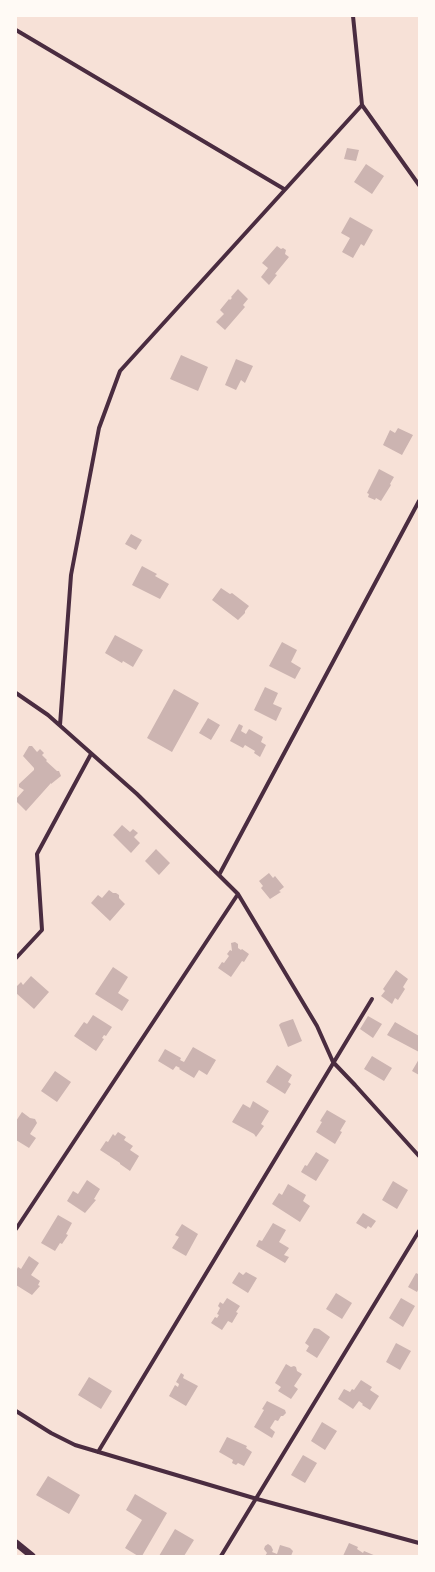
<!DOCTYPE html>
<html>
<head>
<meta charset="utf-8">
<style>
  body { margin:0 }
  #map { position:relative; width:435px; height:1572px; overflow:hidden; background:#f7e1d7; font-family:Raleway,sans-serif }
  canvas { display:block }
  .frame { position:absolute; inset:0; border:17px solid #fffaf5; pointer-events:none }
</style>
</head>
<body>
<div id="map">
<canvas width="435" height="1572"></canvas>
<div class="frame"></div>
</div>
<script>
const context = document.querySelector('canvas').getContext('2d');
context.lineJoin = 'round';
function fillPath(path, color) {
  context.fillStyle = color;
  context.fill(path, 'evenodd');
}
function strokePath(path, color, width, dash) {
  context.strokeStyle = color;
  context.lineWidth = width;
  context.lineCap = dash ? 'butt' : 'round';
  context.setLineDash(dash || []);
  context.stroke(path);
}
fillPath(new Path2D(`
  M347,148L359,150L356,161L344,159Z
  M366,164L384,176L372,194L354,182Z
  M350,217L373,230L364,246L361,244L353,258L342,252L350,238L341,233Z
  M277,246L281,249L283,248L286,250L285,254L289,257L275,274L277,275L269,285L261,277L268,268L262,263Z
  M238,289L248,299L243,305L245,307L225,330L216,322L224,314L220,310L229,299L230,300L232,298L231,297Z
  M181,355L208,367L198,391L170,379Z
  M236,359L253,366L245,383L241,380L236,390L225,385Z
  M398,428L413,435L402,455L383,445L390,430L395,433Z
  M379,469L394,477L390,484L391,485L381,501L376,498L375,500L368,497L369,494L367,493Z
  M131,534L142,540L136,550L125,544Z
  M142,566L157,574L155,576L169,584L160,599L132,585Z
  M221,588L230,594L232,593L249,606L245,611V613L238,620L212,600Z
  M115,635L143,650L133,667L123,661L122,663L105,653Z
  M282,642L297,650L291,662L301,668L295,679L269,666Z
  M265,687L278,693L273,704L282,708L276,721L254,710Z
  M174,689L199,703L172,752L147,738Z
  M208,718L220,725L211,740L199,733Z
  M239,724L243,726L241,731L246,734L249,729L263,737L261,742L266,745L260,757L254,753L255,751L245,745L243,748L230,741Z
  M29,746H32L37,752L40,749L44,753L42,755L47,760L46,761L57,771H59L61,776L51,784V783L26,811L16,801V799L24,790L19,787V784L34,770V768L23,756Z
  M122,825L130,832L133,829L138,833L134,837L140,843L131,853L113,835Z
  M156,849L170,863L159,875L145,861Z
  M269,873L273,878L275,876L284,887L279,891L281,892L270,899L261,888L263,886L259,881Z
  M109,890L113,893H116L119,895V898L125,904L110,921L91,903L98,895L102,898Z
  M235,942L238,944V948L241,950L242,949L249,954L244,962L242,961L231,977L218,968L222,962L224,963L229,956L227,954L230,950L232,951L231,943Z
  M113,967L128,977L118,993L129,1000L122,1011L95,994Z
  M396,970L408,979L403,987L405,989L398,1000L395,998L392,1004L381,996L385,991L383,989Z
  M31,976L49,992L34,1009L16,993V987L21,982L23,985Z
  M93,1015L112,1027L106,1036L104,1035L102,1038L104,1039L96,1051L74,1036L84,1022L87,1024Z
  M368,1016L382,1024L373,1038L360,1029Z
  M293,1019L302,1041L288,1047L279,1025L281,1023Z
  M395,1022L419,1036V1052L387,1035Z
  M193,1047L216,1060L207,1075L199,1070L194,1078L179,1069L180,1068L176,1066L173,1070L158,1061L165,1049L181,1058L180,1060L184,1062Z
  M372,1056L392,1068L384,1081L364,1069Z
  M419,1059V1075L412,1071Z
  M277,1065L292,1075L288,1082L291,1084L285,1094L266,1082Z
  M55,1071L71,1082L57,1102L41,1091Z
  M253,1101L269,1111L261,1124L264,1126L256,1137L254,1134L232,1122L243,1104L250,1108Z
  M327,1110L346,1121L340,1131L342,1132L335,1144L316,1132L322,1122L320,1121Z
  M22,1112L30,1118L35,1119L37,1123L30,1134L36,1138L29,1148L16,1140V1121Z
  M118,1132L126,1137L124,1140L133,1146L130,1150L139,1156L130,1171L120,1164V1163L100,1150L106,1141L108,1142L113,1134L115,1136Z
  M316,1152L329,1160L316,1181L301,1172L305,1165L307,1166Z
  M87,1180L100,1189L94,1199L96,1200L85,1213L67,1201L73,1191L78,1194Z
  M393,1181L408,1190L397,1209L382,1200Z
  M288,1184L306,1195L303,1201L310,1206L300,1222L272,1204L279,1193L282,1195Z
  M363,1213L376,1221L371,1228L368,1226L366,1229L356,1223Z
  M58,1215L72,1223L66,1234L68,1235L62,1244L60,1243L55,1251L41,1243Z
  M273,1223L286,1230L279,1242L289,1248L284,1255L289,1257L285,1263L256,1246L259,1240L262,1241Z
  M182,1224L198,1234L186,1256L172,1248L179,1237L175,1235Z
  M29,1256L39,1263L31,1275L40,1281L38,1285L40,1286L32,1295L16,1285V1268L17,1269L18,1267L21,1269Z
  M239,1272L243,1275L246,1272L257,1278L248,1293L232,1283Z
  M419,1272V1288L417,1292L408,1287L416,1273L418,1274Z
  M336,1293L352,1303L342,1319L326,1309Z
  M227,1298L240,1306L236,1312L238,1313L232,1323L228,1321L222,1330L211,1323L215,1317L217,1318L219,1315L217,1314L220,1308L218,1306L220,1302L223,1304Z
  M401,1298L415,1306L403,1327L389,1318Z
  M314,1328L319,1329L330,1337L317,1358L306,1351L309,1346L305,1343Z
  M396,1343L411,1351L400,1370L386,1362Z
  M286,1364L291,1367L294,1366L296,1367L297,1371L302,1374L294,1386L298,1389L291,1399L278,1391L281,1387L275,1383Z
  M181,1373L184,1375L183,1378L198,1386L186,1406L169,1396L175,1385L178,1387L179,1384L176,1382Z
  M89,1377L112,1391L101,1409L78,1395Z
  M361,1380L372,1387L370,1390L379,1396L370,1410L362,1405L363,1404L359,1401L353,1409L338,1399L344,1389L350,1392L352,1389L354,1390Z
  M267,1401L285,1410L286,1413L283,1416H281L278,1421L275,1420L270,1428L275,1432L272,1438L254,1427L264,1410L262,1409Z
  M322,1422L337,1431L325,1450L311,1441Z
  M227,1437L247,1446L246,1448L252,1452L244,1466L238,1463L236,1465L232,1463L233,1460L219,1452Z
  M303,1455L317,1463L305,1483L291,1475Z
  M48,1476L80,1495L69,1514L36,1495Z
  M135,1494L167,1513L142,1556H138L125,1548L142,1520L126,1510Z
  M175,1529L194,1540L184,1556H159Z
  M349,1543L358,1547L357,1549L363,1553L364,1551L376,1556H343Z
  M268,1544L271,1546L273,1550L272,1552L277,1554L280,1545L290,1548L293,1551L291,1556H265L267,1553L264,1549L265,1546Z`), '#ccb4b1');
strokePath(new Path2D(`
  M353,16L362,105L419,185
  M16,30L284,189
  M16,693L48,715L137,794L238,894L317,1026L333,1062L355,1085L419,1156
  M60,725L71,575L99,428L120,371L362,105
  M219,875L419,501
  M16,958L42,930L37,854L91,754
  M16,1229L238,894
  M16,1411L51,1433L75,1445L257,1499L419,1543
  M98,1452L372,999
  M221,1556L419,1231`), '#4a2c40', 4);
strokePath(new Path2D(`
  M16,1543L32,1556`), '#4a2c40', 7);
</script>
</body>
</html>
